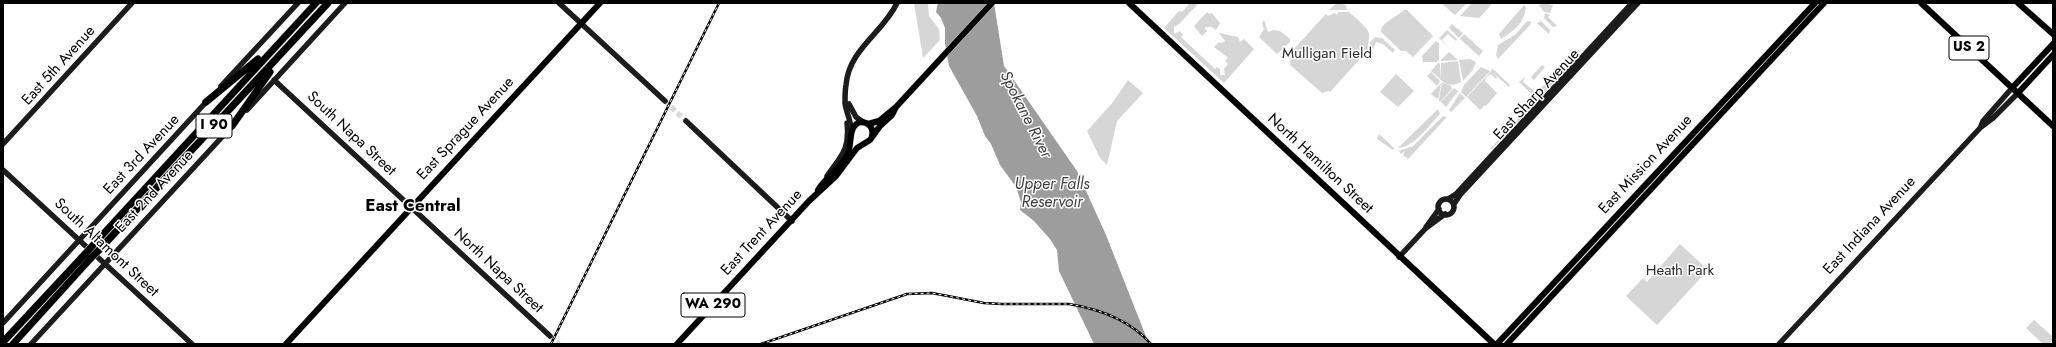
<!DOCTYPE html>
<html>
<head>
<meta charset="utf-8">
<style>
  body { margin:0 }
  #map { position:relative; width:2056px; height:347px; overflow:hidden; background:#fff; font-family:Jost,sans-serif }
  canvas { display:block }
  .frame { position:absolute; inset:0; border:4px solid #000; pointer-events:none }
</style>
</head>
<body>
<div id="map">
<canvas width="2056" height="347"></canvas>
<div class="frame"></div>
</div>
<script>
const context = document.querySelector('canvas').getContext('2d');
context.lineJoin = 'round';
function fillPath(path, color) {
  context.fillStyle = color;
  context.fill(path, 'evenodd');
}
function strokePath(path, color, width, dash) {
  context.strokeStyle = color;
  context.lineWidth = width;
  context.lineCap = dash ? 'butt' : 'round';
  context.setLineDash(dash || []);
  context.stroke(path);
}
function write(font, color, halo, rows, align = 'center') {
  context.font = font + ' Jost,sans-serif';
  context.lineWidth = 3;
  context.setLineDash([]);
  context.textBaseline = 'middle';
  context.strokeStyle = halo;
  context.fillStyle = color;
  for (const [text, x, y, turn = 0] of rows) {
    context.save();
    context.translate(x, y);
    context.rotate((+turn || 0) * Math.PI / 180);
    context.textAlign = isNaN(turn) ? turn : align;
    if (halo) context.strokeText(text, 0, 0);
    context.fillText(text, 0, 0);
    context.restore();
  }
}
fillPath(new Path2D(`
  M914,3H928L929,16L939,29L940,40L923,58Z
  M1190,3H1199L1179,24L1174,27V34L1180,31L1183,35L1181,37L1215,69L1217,67L1220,69V75H1225L1224,69L1228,64L1225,61L1228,58L1214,47L1219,42L1221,43L1225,41L1219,33L1238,37L1240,42L1244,39L1254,49L1224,83L1164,28L1179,11L1182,12Z
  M1337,3L1346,5L1347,10H1329Z
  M1441,3H1467L1455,15Z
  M1472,3H1493L1479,18L1460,16Z
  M1543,3L1553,5L1550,13L1544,12L1539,5Z
  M1524,5L1526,7C1524,23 1515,30 1501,39L1499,34Z
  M1404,10H1407L1433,36L1413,57L1406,51H1401L1381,32C1381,22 1397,17 1404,10Z
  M1207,12L1209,14L1212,13L1220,23L1216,30L1212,27H1206L1205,28L1207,31L1202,36L1194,26Z
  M1338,12H1349C1354,17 1369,28 1369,34C1370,39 1367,44 1368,50L1330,92L1328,91L1322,93L1290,65L1291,52L1326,14L1328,16L1334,13L1337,15Z
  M1545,13L1550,15L1548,17L1557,26L1553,27L1544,18Z
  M1264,20L1268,32L1274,30L1280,31L1290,39V42L1277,54L1259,37L1264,29L1262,23Z
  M1527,21L1531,22L1530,25L1498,59L1496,55L1498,45L1516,34Z
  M1541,21L1550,30L1549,34L1537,23Z
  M1452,24L1463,33L1459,38L1449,28Z
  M1447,30L1457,39L1456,41L1448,34L1442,40L1448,47L1439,38Z
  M1464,34L1483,51L1479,56L1460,39Z
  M1375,37L1382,38L1395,50L1393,53L1383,44L1376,42L1373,50L1370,43Z
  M1436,41L1439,43V60L1436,62H1423L1422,56Z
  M1449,52L1458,60L1441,61V60Z
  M1470,59L1476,62L1472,71L1463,81L1459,60Z
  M1573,59L1575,61L1538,100L1536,98Z
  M1458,61L1461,82C1454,86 1448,86 1441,80V63Z
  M1438,63L1440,64L1441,80L1431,71Z
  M1542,65L1545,67L1534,80L1531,77Z
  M1562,66L1564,68L1536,98L1519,82L1525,77L1523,82L1534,91L1537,92L1557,72L1558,68Z
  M1481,67L1490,71L1466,97L1461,92L1464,85Z
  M1493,69L1510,85L1509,87L1491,71Z
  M1491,71L1497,77L1496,79L1491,74L1486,77L1485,81L1497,93L1486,106L1485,105L1480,110L1467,97Z
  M1431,72L1440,81L1437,86L1427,76Z
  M1396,74L1414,91L1398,107L1380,92Z
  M1128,80L1143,93L1117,121L1107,165L1100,158L1087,131L1113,102Z
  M1442,82L1451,86L1452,89L1440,102L1439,100Z
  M1441,83L1439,97L1437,99L1431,94Z
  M1454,88L1458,91L1446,107L1441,102Z
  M1460,93L1465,98L1451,112L1449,110Z
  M1529,107L1530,109L1491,150L1490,149Z
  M1438,109L1440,114C1429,125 1415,147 1398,148Z
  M1443,116L1447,117L1408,159L1403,155L1405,151L1401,154L1399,151L1413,146Z
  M1379,134L1394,148L1393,150L1377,139Z
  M1680,244L1708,270L1657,325L1626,296L1643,278L1647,282Z
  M2034,320L2053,337L2050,344H2043L2026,328Z`), '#d6d6d6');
fillPath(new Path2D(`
  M938,3H994L1004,66L1077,171L1106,235L1149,344H1094L1059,271L1057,250L1050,239L1034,221L1020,210L1021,202L1016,187L1000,165L991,144L985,136L977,116L949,66L945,43V28L941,18L936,12Z`), '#9d9d9d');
strokePath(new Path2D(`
  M665,101L686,121
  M550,336L559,344`), '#d9d9d9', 5.5, [5.5, 3]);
const primary = new Path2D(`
  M1129,3L1494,344
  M1921,3L2053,126
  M2018,3L2053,34
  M2012,88L2053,44
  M2018,93L2053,55
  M868,124L879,121L896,107
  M818,190C826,177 840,169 847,155C853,144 847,127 860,122C869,122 874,128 872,136
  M286,344L600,3
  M677,344L809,201L836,176L857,148L870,140L880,126L892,115L896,107L992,3
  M1497,344L1815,3
  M1507,344L1824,3`);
const highway = new Path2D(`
  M206,102L258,59
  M232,126L270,72
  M94,244L316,3
  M99,250L328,3
  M3,342L86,253
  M13,344L91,258`);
strokePath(primary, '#dbdbdb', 7);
strokePath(highway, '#dbdbdb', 8);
strokePath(new Path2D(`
  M559,3L665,101
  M274,80L550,336
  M221,86L298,3
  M849,104L856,117L863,122
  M247,110L345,3
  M686,121L792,221
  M1981,126L1983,121L2012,88
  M851,130C851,120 846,112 845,103C845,97 845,90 846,85C849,49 883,33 897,3
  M3,144L132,3
  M3,170L192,344
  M827,176C841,156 850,150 847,123
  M1448,199L1456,194L1632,3
  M1438 207a8 8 0 1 1 16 0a8 8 0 1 1-16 0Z
  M1454,204L1460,195L1638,3
  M1426,227L1439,209
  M1399,257L1426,228L1445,214
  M3,323L208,100
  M31,344L234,124
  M1779,344L1981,127L1993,118L2018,93`), '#1c1c1c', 5.5);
strokePath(primary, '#000', 6);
strokePath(highway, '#000', 7);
const rail = new Path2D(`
  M551,344L719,3
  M761,344L907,294L932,293L984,303L1002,304H1069C1099,309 1130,320 1151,344`);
strokePath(rail, '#000', 2.5);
strokePath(rail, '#fff', 1, [3]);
const highwayBridge = new Path2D(`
  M86,253L94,244
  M91,258L99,250`);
strokePath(highwayBridge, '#dbdbdb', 8, []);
strokePath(highwayBridge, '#000', 7);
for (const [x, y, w] of [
  [1969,48,40],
  [214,126,36],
  [713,305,64]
]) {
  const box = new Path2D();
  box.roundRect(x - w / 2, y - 12, w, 24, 3);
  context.fillStyle = '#fff';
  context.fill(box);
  strokePath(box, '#000', 1);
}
write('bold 14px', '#000', null, [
  ["US 2",1969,48],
  ["I 90",214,126],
  ["WA 290",713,305]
]);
write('15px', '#2d2d2d', '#fff', [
  ["Mulligan Field",1327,54],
  ["Heath Park",1680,271]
]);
write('15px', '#000', '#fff', [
  ["East 5th Avenue",59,66,-48],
  ["East Sharp Avenue",1537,95,-47],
  ["East Sprague Avenue",466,129,-47],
  ["South Napa Street",351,134,43],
  ["East 3rd Avenue",142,155,-47],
  ["North Hamilton Street",1320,164,43],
  ["East Mission Avenue",1646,165,-47],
  ["East 2nd Avenue",155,192,-47],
  ["East Indiana Avenue",1870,226,-47],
  ["East Trent Avenue",762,233,-47],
  ["South Altamont Street",106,248,43],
  ["North Napa Street",498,271,43]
]);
write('italic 16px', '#3e3e3e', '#fff', [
  ["Spokane River",1025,115,63],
  ["Upper Falls",1052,185],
  ["Reservoir",1052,203]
]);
write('bold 17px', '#000', '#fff', [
  ["East Central",413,207]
]);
</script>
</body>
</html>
